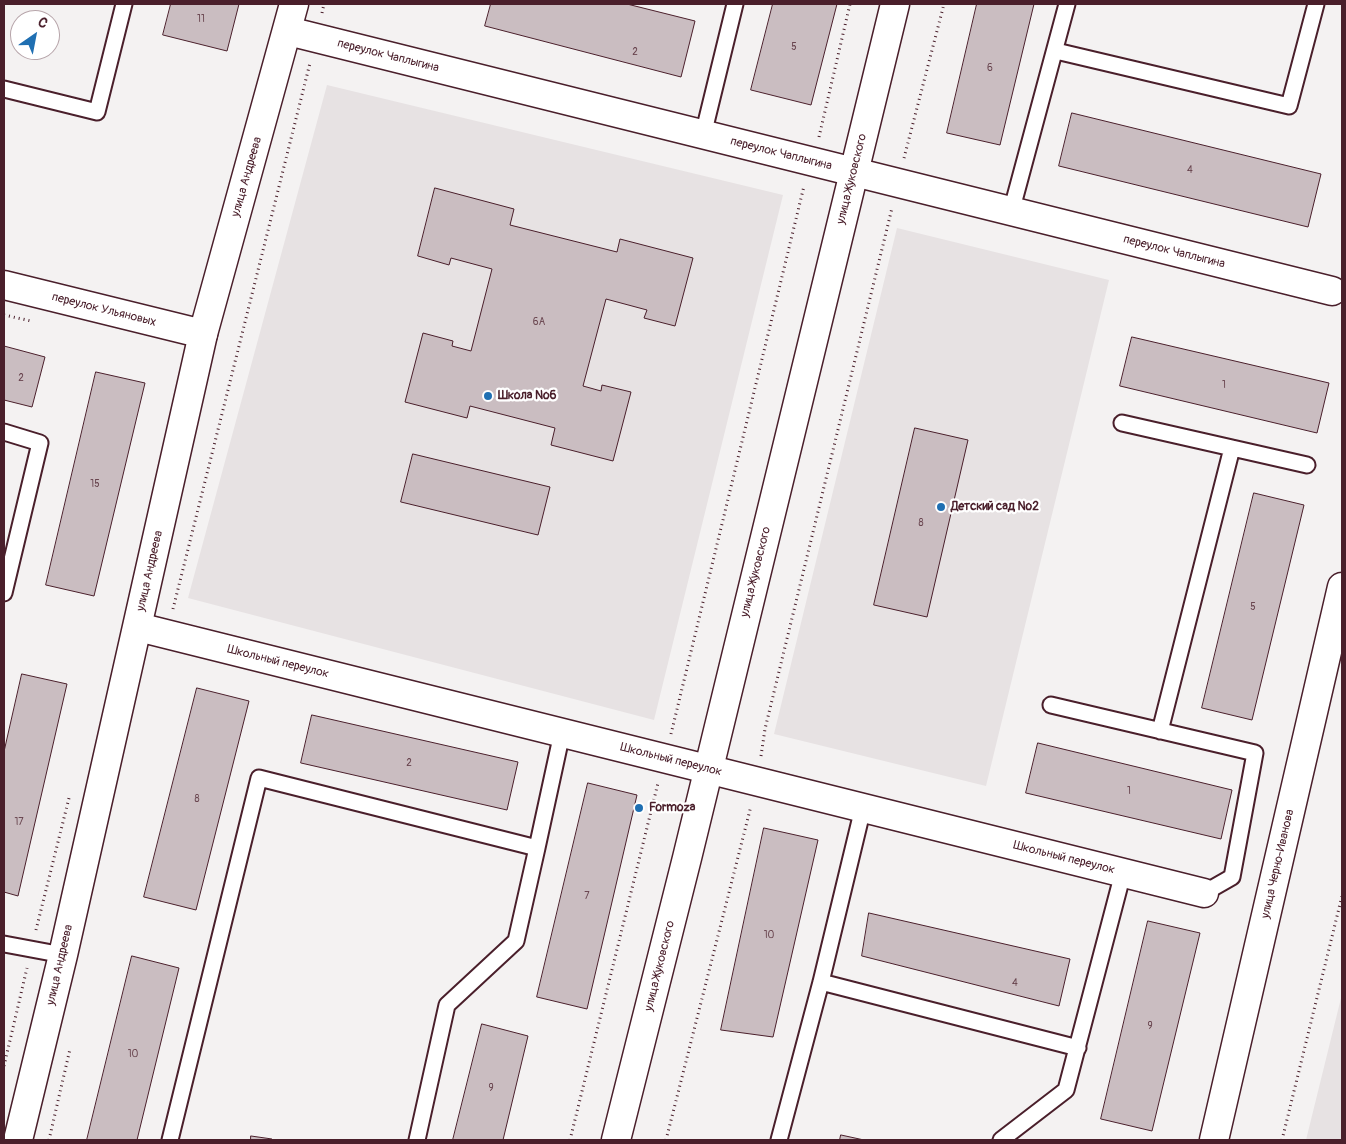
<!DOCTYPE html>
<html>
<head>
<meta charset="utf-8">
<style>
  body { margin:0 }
  #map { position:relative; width:1346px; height:1144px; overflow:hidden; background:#f4f2f2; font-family:Pangolin,sans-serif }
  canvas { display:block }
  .frame { position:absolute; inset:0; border:5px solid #4a1f2b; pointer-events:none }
  .north { position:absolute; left:10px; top:10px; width:50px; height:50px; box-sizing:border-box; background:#fff; border:1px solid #b7a5aa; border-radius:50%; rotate:33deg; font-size:14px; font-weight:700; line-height:20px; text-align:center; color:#4a1f2b }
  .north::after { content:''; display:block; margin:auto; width:18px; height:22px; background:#1f6fb2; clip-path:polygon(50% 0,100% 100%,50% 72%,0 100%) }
</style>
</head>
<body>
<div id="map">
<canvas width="1346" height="1144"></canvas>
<div class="frame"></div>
<div class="north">С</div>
</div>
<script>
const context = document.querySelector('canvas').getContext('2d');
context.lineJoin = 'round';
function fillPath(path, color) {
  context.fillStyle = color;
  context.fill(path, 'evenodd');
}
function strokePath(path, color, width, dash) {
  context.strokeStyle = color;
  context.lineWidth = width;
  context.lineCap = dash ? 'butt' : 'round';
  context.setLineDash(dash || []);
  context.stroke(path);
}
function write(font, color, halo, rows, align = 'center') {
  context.font = font + ' Pangolin,sans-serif';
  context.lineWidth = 4.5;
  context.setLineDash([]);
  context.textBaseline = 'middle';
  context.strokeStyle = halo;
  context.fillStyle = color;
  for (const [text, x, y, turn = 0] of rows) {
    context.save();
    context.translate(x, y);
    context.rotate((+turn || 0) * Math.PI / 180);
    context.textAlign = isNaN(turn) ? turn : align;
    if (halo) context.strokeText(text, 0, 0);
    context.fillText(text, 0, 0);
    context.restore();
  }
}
fillPath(new Path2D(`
  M327,85L783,195L654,720L188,598Z
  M897,228L1109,280L986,786L774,734Z
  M1342,994V1140H1306Z`), '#e7e2e3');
const building = new Path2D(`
  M171,4H239L227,51L163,35Z
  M491,4H627L695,21L681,77L485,26Z
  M773,4H837L811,105L751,90Z
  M977,4H1034L1000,145L947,133Z
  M1072,113L1321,174L1308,227L1059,166Z
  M435,188L514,209L510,225L617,252L620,239L693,258L675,326L644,318L647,310L606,299L583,386L601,391L602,385L631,392L613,461L551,445L555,428L470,406L467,418L405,402L423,333L453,341L452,346L471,351L492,269L451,258L449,265L418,256Z
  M1132,337L1329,383L1317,433L1120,386Z
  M4,346L45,357L32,407L4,400Z
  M96,372L145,383L94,596L46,585Z
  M915,428L968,440L927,617L874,605Z
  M413,454L550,487L538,535L401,502Z
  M1254,493L1304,505L1252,720L1202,708Z
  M22,674L67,684L18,896L4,892V752Z
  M197,688L249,701L196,910L144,897Z
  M312,715L518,762L507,810L301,763Z
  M1038,743L1232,790L1221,839L1026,793Z
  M588,783L637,795L587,1009L537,997Z
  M764,828L818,840L773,1037L721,1030Z
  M869,913L1070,959L1059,1006L862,956Z
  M1148,921L1200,933L1152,1131L1101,1119Z
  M132,956L179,968L137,1140H87Z
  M482,1024L528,1036L503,1140H453Z
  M841,1135L864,1140H840Z
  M251,1136L272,1139V1140H251Z`);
fillPath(building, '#cabdc1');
strokePath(building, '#4a1f2b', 1);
const lane = new Path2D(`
  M1056,51L1289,106L1316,4
  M4,89L97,112L124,4
  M703,135L735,4
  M1011,212L1067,4
  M1122,423L1307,465
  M4,432L40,443L4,593
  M1051,705L1255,753L1232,877L1204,893
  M1160,731L1232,448
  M537,848L562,733
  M4,944L63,955
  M821,982L1078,1048
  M170,1140L259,778L537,848L516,941L447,1005L417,1140
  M779,1140L821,982L863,808
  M1001,1140L1066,1090L1123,873`);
const street = new Path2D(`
  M288,31L1332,291
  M4,285L203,334
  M138,627L1204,893`);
const secondary = new Path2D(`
  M18,1140L63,955L203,334L294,4
  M616,1140L687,858L895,4
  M1214,1140L1342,587`);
strokePath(lane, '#4a1f2b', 19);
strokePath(street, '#4a1f2b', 31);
strokePath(secondary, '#4a1f2b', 31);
strokePath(new Path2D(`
  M322,13L324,4
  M819,137L850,4
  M904,158L944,4
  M4,315L31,321
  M173,609L310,63
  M671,734L804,186
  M761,756L765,729L892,208
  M36,930L69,798
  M4,1066L27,968
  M49,1140L70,1049
  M570,1140L658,783
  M666,1140L751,806
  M1282,1140L1342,896`), '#4a1f2b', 3, [1, 4]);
strokePath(lane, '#fff', 15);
strokePath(street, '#fff', 28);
strokePath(secondary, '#fff', 28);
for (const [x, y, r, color] of [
  [488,396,5,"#1f6fb2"],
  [941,507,5,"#1f6fb2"],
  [639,808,5,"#1f6fb2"]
]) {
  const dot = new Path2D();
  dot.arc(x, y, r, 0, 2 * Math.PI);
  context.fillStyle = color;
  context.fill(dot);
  strokePath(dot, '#fff', 2);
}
write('10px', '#6a4650', null, [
  ["11",201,19],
  ["5",794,47],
  ["2",635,52],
  ["6",990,68],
  ["4",1190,170],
  ["6А",539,322],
  ["2",21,378],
  ["1",1224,385],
  ["15",95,484],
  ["8",921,523],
  ["5",1253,607],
  ["2",409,763],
  ["1",1129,791],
  ["8",197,799],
  ["17",19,822],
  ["7",587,896],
  ["10",769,935],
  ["4",1015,983],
  ["9",1150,1026],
  ["10",133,1054],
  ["9",491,1088]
]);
write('12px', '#4a1f2b', '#fff', [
  ["переулок Чаплыгина",388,56,14],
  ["переулок Чаплыгина",781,154,14],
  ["улица Андреева",247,177,-74],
  ["улица Жуковского",852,179,-76],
  ["переулок Чаплыгина",1174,252,14],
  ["переулок Ульяновых",104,310,14],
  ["улица Андреева",150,571,-77],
  ["улица Жуковского",756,572,-76],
  ["Школьный переулок",278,662,14],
  ["Школьный переулок",671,760,14],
  ["Школьный переулок",1064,858,14],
  ["улица Черно-Иванова",1278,864,-77],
  ["улица Андреева",60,965,-77],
  ["улица Жуковского",660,966,-76]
]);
write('bold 12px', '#4a1f2b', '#fff', [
  ["Школа №6",498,396],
  ["Детский сад №2",951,507],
  ["Formoza",649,808]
], 'left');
</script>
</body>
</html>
